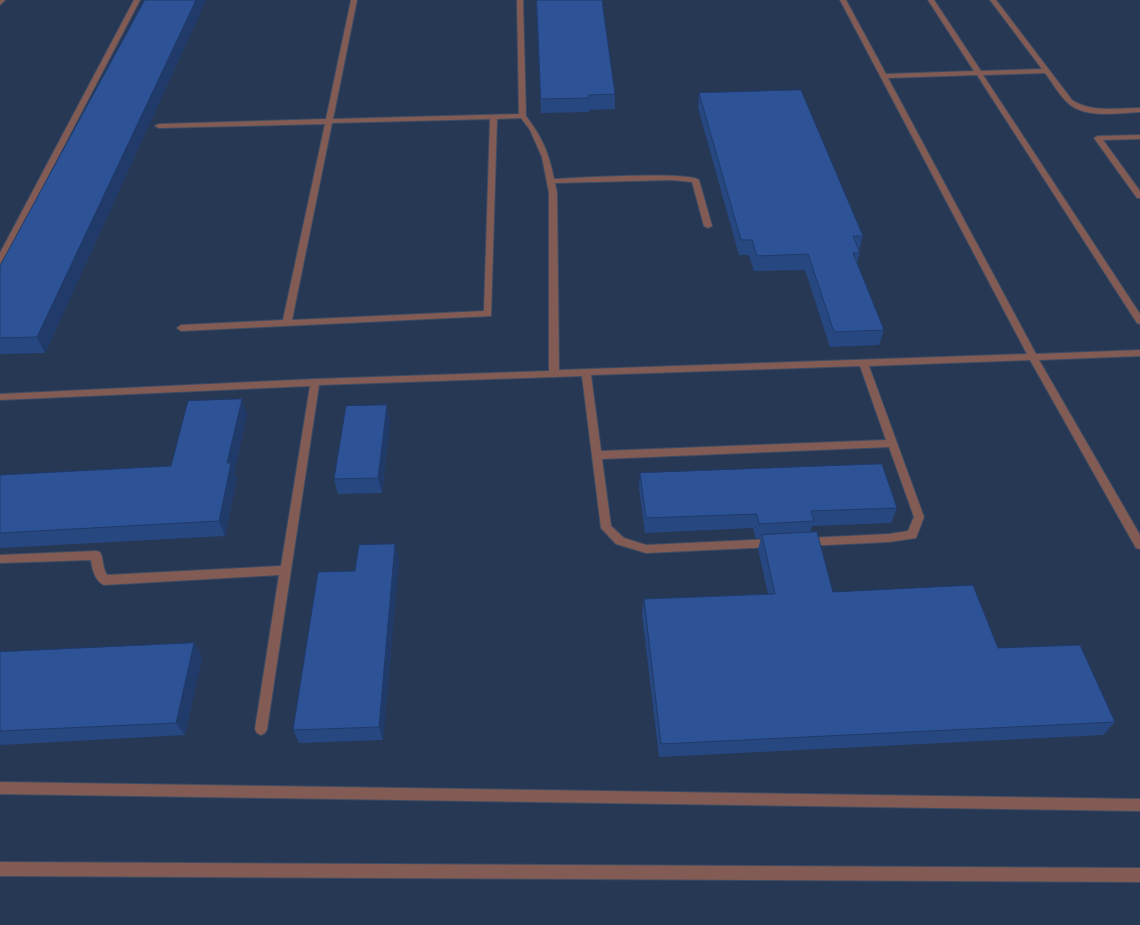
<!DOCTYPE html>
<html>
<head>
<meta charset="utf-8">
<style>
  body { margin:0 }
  canvas { display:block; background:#233047 }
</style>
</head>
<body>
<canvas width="1140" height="925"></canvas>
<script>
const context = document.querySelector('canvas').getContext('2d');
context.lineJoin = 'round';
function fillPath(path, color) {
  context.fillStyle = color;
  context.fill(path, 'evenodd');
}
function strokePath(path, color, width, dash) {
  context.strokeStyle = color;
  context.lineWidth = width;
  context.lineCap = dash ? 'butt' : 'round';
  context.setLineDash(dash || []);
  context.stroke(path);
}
fillPath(new Path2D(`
  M0,0H1140V925H0Z`), '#273855');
const lane = new Path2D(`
  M0,0H5L0,5Z
  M134,0H140L4,261L0,264V253Z
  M351,0H357L333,119L519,114L517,0H523L526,116C542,137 549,153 554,179C575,178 688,171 699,180L712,226L708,228L704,226L692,182L671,180L555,183L557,193L559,370L1027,354L840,0H846L886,74L974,71L928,0H934L981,71L1042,69L990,0H996L1072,100C1092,113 1117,108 1140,108V112C1118,113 1085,119 1068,103C1059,95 1052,82 1045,73L983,75L1140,314V324L1137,323L977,75L888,78L1036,354L1140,350V356L1039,360L1140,535V549L1136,548L1030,360L869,366L924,517L916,538L889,542L807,546L803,545L802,542L803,539L807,538L889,534L908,531L914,517L889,447L602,459L611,526L624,538L646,545L773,539L777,540L778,543L777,546L773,547L646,553L616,544L601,528L582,376L319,385L267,729L265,733L261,735L257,733L255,729L279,575L104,585C95,581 92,569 91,560L0,563V555L96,551L100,552C104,560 102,567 107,575L281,566L310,386L0,400V394L315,379L549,371V193L542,157L530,130L521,118L497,119L491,316L181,331L177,328L181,325L283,320L325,124L159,128L155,126L159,124L326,119ZM490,119L484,311L292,320L332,123ZM860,366L886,440L601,451L591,375Z
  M1140,135V139L1103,140L1140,191V198H1137L1094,138L1098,136Z`);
const street = new Path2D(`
  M0,782L1140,799V811L0,794Z
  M0,862L1140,868V882L0,876Z`);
strokePath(lane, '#404c62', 2);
strokePath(street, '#404c62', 2);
fillPath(lane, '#825c54');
fillPath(street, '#825c54');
fillPath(new Path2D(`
  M145,0H206L45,353L0,354V266Z
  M536,0L615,94V109L589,110V112L541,113Z
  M699,93L863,236L859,250L860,253L857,263L884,330L879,345L830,347L805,270L754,271L749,255H739L698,108Z
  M247,414L234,473L237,478L225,536L0,548V475L171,466Z
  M390,421L382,493L338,494L334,479Z
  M640,473L897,508L891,523L812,526L810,533L833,592L998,648L1115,722L1103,735L659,757L642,614L644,599L768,594L758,549L761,538L756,539L753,528L645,533L639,488Z
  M399,559L383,740L299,743L293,730L355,571Z
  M194,643L202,657L185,735L0,745V652Z`), '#274781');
fillPath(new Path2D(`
  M196,0H206L45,353L37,337Z
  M242,399L247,414L234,473L237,478L225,536L219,521L227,463Z
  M387,405L390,421L382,493L378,478Z
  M395,544L399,559L383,740L379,727Z
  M194,643L202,657L185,735L176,723Z`), '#203a69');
const building = new Path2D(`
  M145,0H196L37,337L0,338V266Z
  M537,0H602L615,94L589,95V98L541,99Z
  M801,90L863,236H853L860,253H853L884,330L834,332L808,254L757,256L752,240H741L699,93Z
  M242,399L227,463H231L219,521L0,533V475L171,466L188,401Z
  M387,405L378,478L334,479L346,406Z
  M882,464L897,508L811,511L814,521L759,524L757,514L646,518L640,473Z
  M817,532L833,592L973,585L998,648L1080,645L1115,722L661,744L644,599L775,594L762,535Z
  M395,544L379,727L293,730L318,572L355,571L359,545Z
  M194,643L176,723L0,731V652Z`);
fillPath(building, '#2d5396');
strokePath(building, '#203a69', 1);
</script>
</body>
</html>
